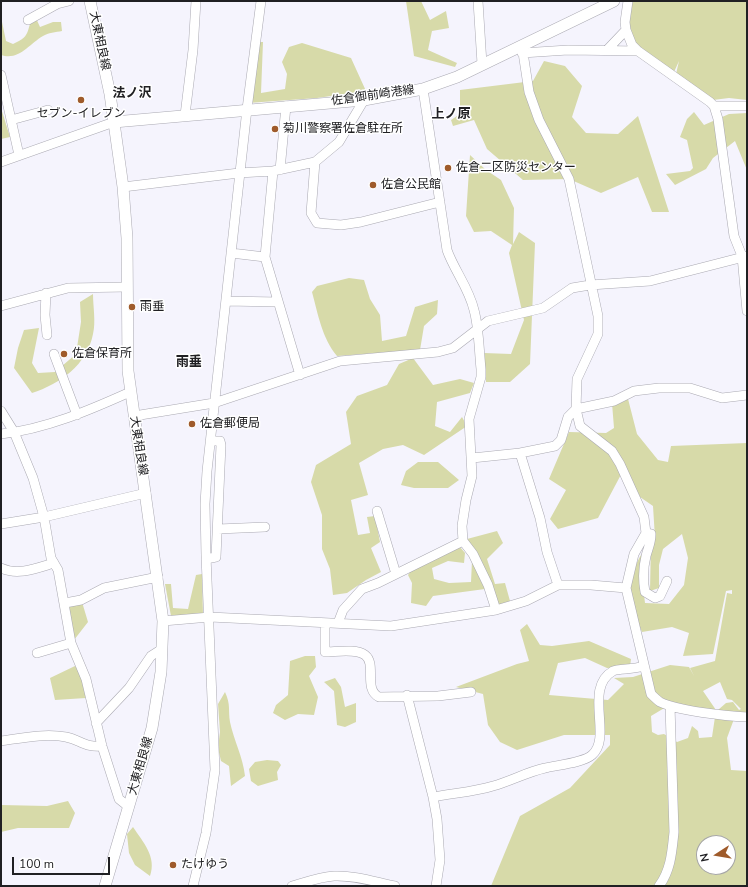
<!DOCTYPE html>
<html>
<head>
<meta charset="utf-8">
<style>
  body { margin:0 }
  #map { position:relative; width:748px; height:887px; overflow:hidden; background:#f5f4fd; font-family:"Nunito Sans",sans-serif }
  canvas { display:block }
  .frame { position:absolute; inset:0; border:2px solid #202023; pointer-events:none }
  .north { position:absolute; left:696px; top:835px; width:40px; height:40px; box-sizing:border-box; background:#fff; border:1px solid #a6a6a7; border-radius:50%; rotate:258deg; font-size:11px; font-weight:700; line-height:16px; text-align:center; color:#202023 }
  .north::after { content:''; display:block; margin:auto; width:14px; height:18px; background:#9f5b2b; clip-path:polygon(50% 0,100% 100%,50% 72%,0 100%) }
  .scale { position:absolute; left:12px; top:857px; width:98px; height:18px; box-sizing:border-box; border:2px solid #202023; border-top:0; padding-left:5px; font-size:12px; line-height:14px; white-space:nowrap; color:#202023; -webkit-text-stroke:3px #fff; paint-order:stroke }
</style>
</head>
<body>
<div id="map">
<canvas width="748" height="887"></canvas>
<div class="frame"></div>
<div class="north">N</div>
<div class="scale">100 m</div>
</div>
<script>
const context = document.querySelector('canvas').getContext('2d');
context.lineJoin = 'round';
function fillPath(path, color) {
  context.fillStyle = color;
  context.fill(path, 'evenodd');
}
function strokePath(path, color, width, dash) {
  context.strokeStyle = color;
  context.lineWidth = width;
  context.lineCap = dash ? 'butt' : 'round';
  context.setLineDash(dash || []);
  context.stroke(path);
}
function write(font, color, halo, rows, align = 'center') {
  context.font = font + ' "Nunito Sans","Noto Sans JP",sans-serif';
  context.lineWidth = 3;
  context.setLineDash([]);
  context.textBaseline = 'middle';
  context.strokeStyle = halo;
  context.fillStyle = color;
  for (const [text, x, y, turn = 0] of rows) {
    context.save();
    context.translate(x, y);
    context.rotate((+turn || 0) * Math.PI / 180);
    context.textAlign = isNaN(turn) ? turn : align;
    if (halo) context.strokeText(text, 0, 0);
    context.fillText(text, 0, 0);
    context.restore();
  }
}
fillPath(new Path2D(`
  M406,1H421L430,20L446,11L449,28L432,31L428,50L457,63L455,67L414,56Z
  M630,1H747V100L729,98L713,100L676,74L679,61L674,72L639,49L629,30Z
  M35,16L40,27L53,22H61L62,31C56,32 48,33 43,36C29,44 19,61 1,55V17L6,41L13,44C34,35 24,29 35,16Z
  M257,42H263L261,93L285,89L287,74L282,62L289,47L302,43L351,58L366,91L317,98L248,103Z
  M544,61L565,66L582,86L572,117L586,133L618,134L638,116L669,212H652L638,177L601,193L569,179L523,180L487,149L474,120L453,126L451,120L460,114V90L533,81Z
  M1,108L10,137L1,139Z
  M694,112L704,125L729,114L747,113V170L735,141L713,158L706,169L675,185L666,174L690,171L693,168L687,140L680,137L687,119Z
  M470,155L486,170L501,180L514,208L513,244L519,232L535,243L530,364L510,382H486L484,353L511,354L524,320L509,253L512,245L491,231L474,232L466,216Z
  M349,278L364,280L370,299L380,315L382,341L406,336L415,307L438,300L437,314L424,326L420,350L337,356C322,338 318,314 312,292L317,286Z
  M93,294C93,306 96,322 93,334C87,365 60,384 32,393L14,368L18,348L24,330L39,328L32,363L38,373L55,372L76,354L81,322L80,302Z
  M413,358L433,385L460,379L474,383L470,393L437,402L435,426L450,432L462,417L467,426L424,455L403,445L383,449L359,463L368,495L351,500L358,535L370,533L367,517L375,516L380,542L371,548L381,572L366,580L347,593L333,595L330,569L322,549V515L311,482L316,465L351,444L346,412L357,396L387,385L399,364Z
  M627,395L637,434L658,460L668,462L671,446L747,443V705L743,708L747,705V717L722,715L718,710L726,703L733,702L739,710L741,709L732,700L727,699L720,682L703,691L716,710L671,704L651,716L652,732L658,735L664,734L677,742L688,738L692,726L698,731L699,738L712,737L715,717L734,719L727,738L731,770L747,771V886H491L520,816L570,788L610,745V735H564L517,750L500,742L488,725L483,694L456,687L517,664L529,661L520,630L527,624L540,645L552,646L589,641L631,659L630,667L607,668L585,658L558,663L549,695L608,700L624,684L614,678L633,677L670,665L689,667L694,676L690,668L715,661L727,593L732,594V590L726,591L713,654L683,656L689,633L672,627L642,632C639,625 635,618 632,612C626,592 632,568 643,552L642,579L645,603L669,604L684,585L688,558L682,534L663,549L659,565V588L650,591L651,541L655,538L653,506L640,497L625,467L598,518L558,529L550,519L566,490L549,479L569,432L606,433L614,428L612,403ZM704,843H728V867H704Z
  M418,462H438L459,480L448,488H414L401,485L406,471Z
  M497,531L503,543L487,559L495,584L505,583L510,601L498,606L467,539Z
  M460,547L465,553L464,563L448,561L432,568L434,579L449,583L471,582L472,561L485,589L433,596L426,606L411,603L412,583L408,575L416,564Z
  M202,574L203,615L171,616L165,584H171L173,608L188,609L196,575Z
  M82,602L88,622L74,640L68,604Z
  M305,656H315L316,667L309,676L318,697L314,715L298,714L285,720L273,713L276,705L288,695L290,661Z
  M75,666L80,672L86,698L55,700L50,678Z
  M335,678L341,687L345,707L356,703V722L345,727L337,725L334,691L324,682Z
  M225,692C231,705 228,710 230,722C234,741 243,757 245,776L231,786L229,766L221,761L218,748L220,732L218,704Z
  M267,760L278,761L281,765L277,772L278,780L258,786L251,781L249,769L255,762Z
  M68,801L75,813L69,828H18L1,832V805L47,806Z
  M133,827C143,842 157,857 150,876L135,865L129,853L127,834Z`), '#d7daa9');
const minor = new Path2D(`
  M478,1L482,64
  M28,20L57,4L69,1
  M626,30L632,45L638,51
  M522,46L529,92L539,120L569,179L598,316V334L577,379L576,409L580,426L612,451L620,464L644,517L646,533L634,554L626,588L651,694C654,697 657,700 660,702C678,711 726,716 747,717
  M607,50L626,30L625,22L628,1
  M522,53L568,50L638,51L710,102L714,106L718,119L734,236L742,256L747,311
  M1,75L19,155
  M423,89L447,250C454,270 469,288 474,310C479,328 479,350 481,369V377L469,419L472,476L466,500L462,526L463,541L473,554L488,585L496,610
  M714,106H747
  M185,115L193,50L196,1
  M11,120L48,110
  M1,162L114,122
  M315,162L311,213L317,223L341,225L361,222L440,202
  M280,170L286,106
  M273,171L265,257L300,375
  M123,187L239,173L273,171L315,162L339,142L364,100
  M231,253L265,257
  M46,293L45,315L47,335
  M226,301L278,302
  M1,306L68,288L127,287
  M54,354L77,415
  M1,411L14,432L33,478L44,517L51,558L58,570L71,643L86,679L102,746L119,799L129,807
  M134,416L214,403L340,361L438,352L453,348L488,321L543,308L572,288L590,285L650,281L747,256
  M1,434C46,429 90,410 130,392
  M520,453L540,518L547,552L558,585
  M472,458L520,453L555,446L561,440L568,417L576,409L614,401L634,391L659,388H690L722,398L747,395
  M377,511L396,574
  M1,524L44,517L146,493
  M218,529L265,527
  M646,533L651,534C651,543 648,548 646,556C643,568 643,581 645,592L655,598L660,596L667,581
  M206,559L216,557L221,445L220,441H210
  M1,568C18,576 37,568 54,563
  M65,603L81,600L104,588L158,577
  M163,621L210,617L391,626L496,610L526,601L558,585H591L626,588
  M325,623V652C336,652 356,648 365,655C377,664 363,689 379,697L438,696L471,692
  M338,623L343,610L362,589L378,583L463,541
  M37,653L71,643
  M407,695L433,797L437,819L440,860L436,886
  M96,723L129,688L151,656L162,649
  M1,741C22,738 45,733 66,737C80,740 86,748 102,746
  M433,797C453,793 474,792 493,786C511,781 527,772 545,768C557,765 583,763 592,755C613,737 583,688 613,671C619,668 634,670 643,666
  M193,886L206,833L215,770L206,556L205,504L207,471L247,109L261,1
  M292,886C306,882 320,877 334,876C355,875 375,882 395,886
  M659,886C671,870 672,851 674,832L670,706`);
const major = new Path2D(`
  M90,1L110,94L123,187L127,238L128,371L163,621L161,672L152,728L105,886
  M114,122L364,100L423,89L457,77L614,1`);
strokePath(minor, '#aaa9b2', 10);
strokePath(major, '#aaa9b2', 12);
strokePath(minor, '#fff', 9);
strokePath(major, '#fff', 11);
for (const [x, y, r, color] of [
  [81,100,4,"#9f5b2b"],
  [275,129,4,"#9f5b2b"],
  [448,168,4,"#9f5b2b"],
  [373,185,4,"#9f5b2b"],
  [132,307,4,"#9f5b2b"],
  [64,354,4,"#9f5b2b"],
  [192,424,4,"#9f5b2b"],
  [173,865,4,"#9f5b2b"]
]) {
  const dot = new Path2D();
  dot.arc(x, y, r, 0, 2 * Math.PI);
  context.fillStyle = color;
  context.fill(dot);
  strokePath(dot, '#fff', 1.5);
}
write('12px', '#202023', '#fff', [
  ["大東相良線",99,41,78],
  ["佐倉御前崎港線",373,96,-8],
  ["大東相良線",138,446,81],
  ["大東相良線",141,766,-74]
]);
write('12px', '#202023', '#fff', [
  ["セブン-イレブン",81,114,"center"],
  ["菊川警察署佐倉駐在所",283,129],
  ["佐倉二区防災センター",456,168],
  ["佐倉公民館",381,185],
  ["雨垂",140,307],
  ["佐倉保育所",72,354],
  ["佐倉郵便局",200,424],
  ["たけゆう",181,865]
], 'left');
write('bold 13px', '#202023', '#fff', [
  ["法ノ沢",132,94],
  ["上ノ原",451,115],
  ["雨垂",189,363]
]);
</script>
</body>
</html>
